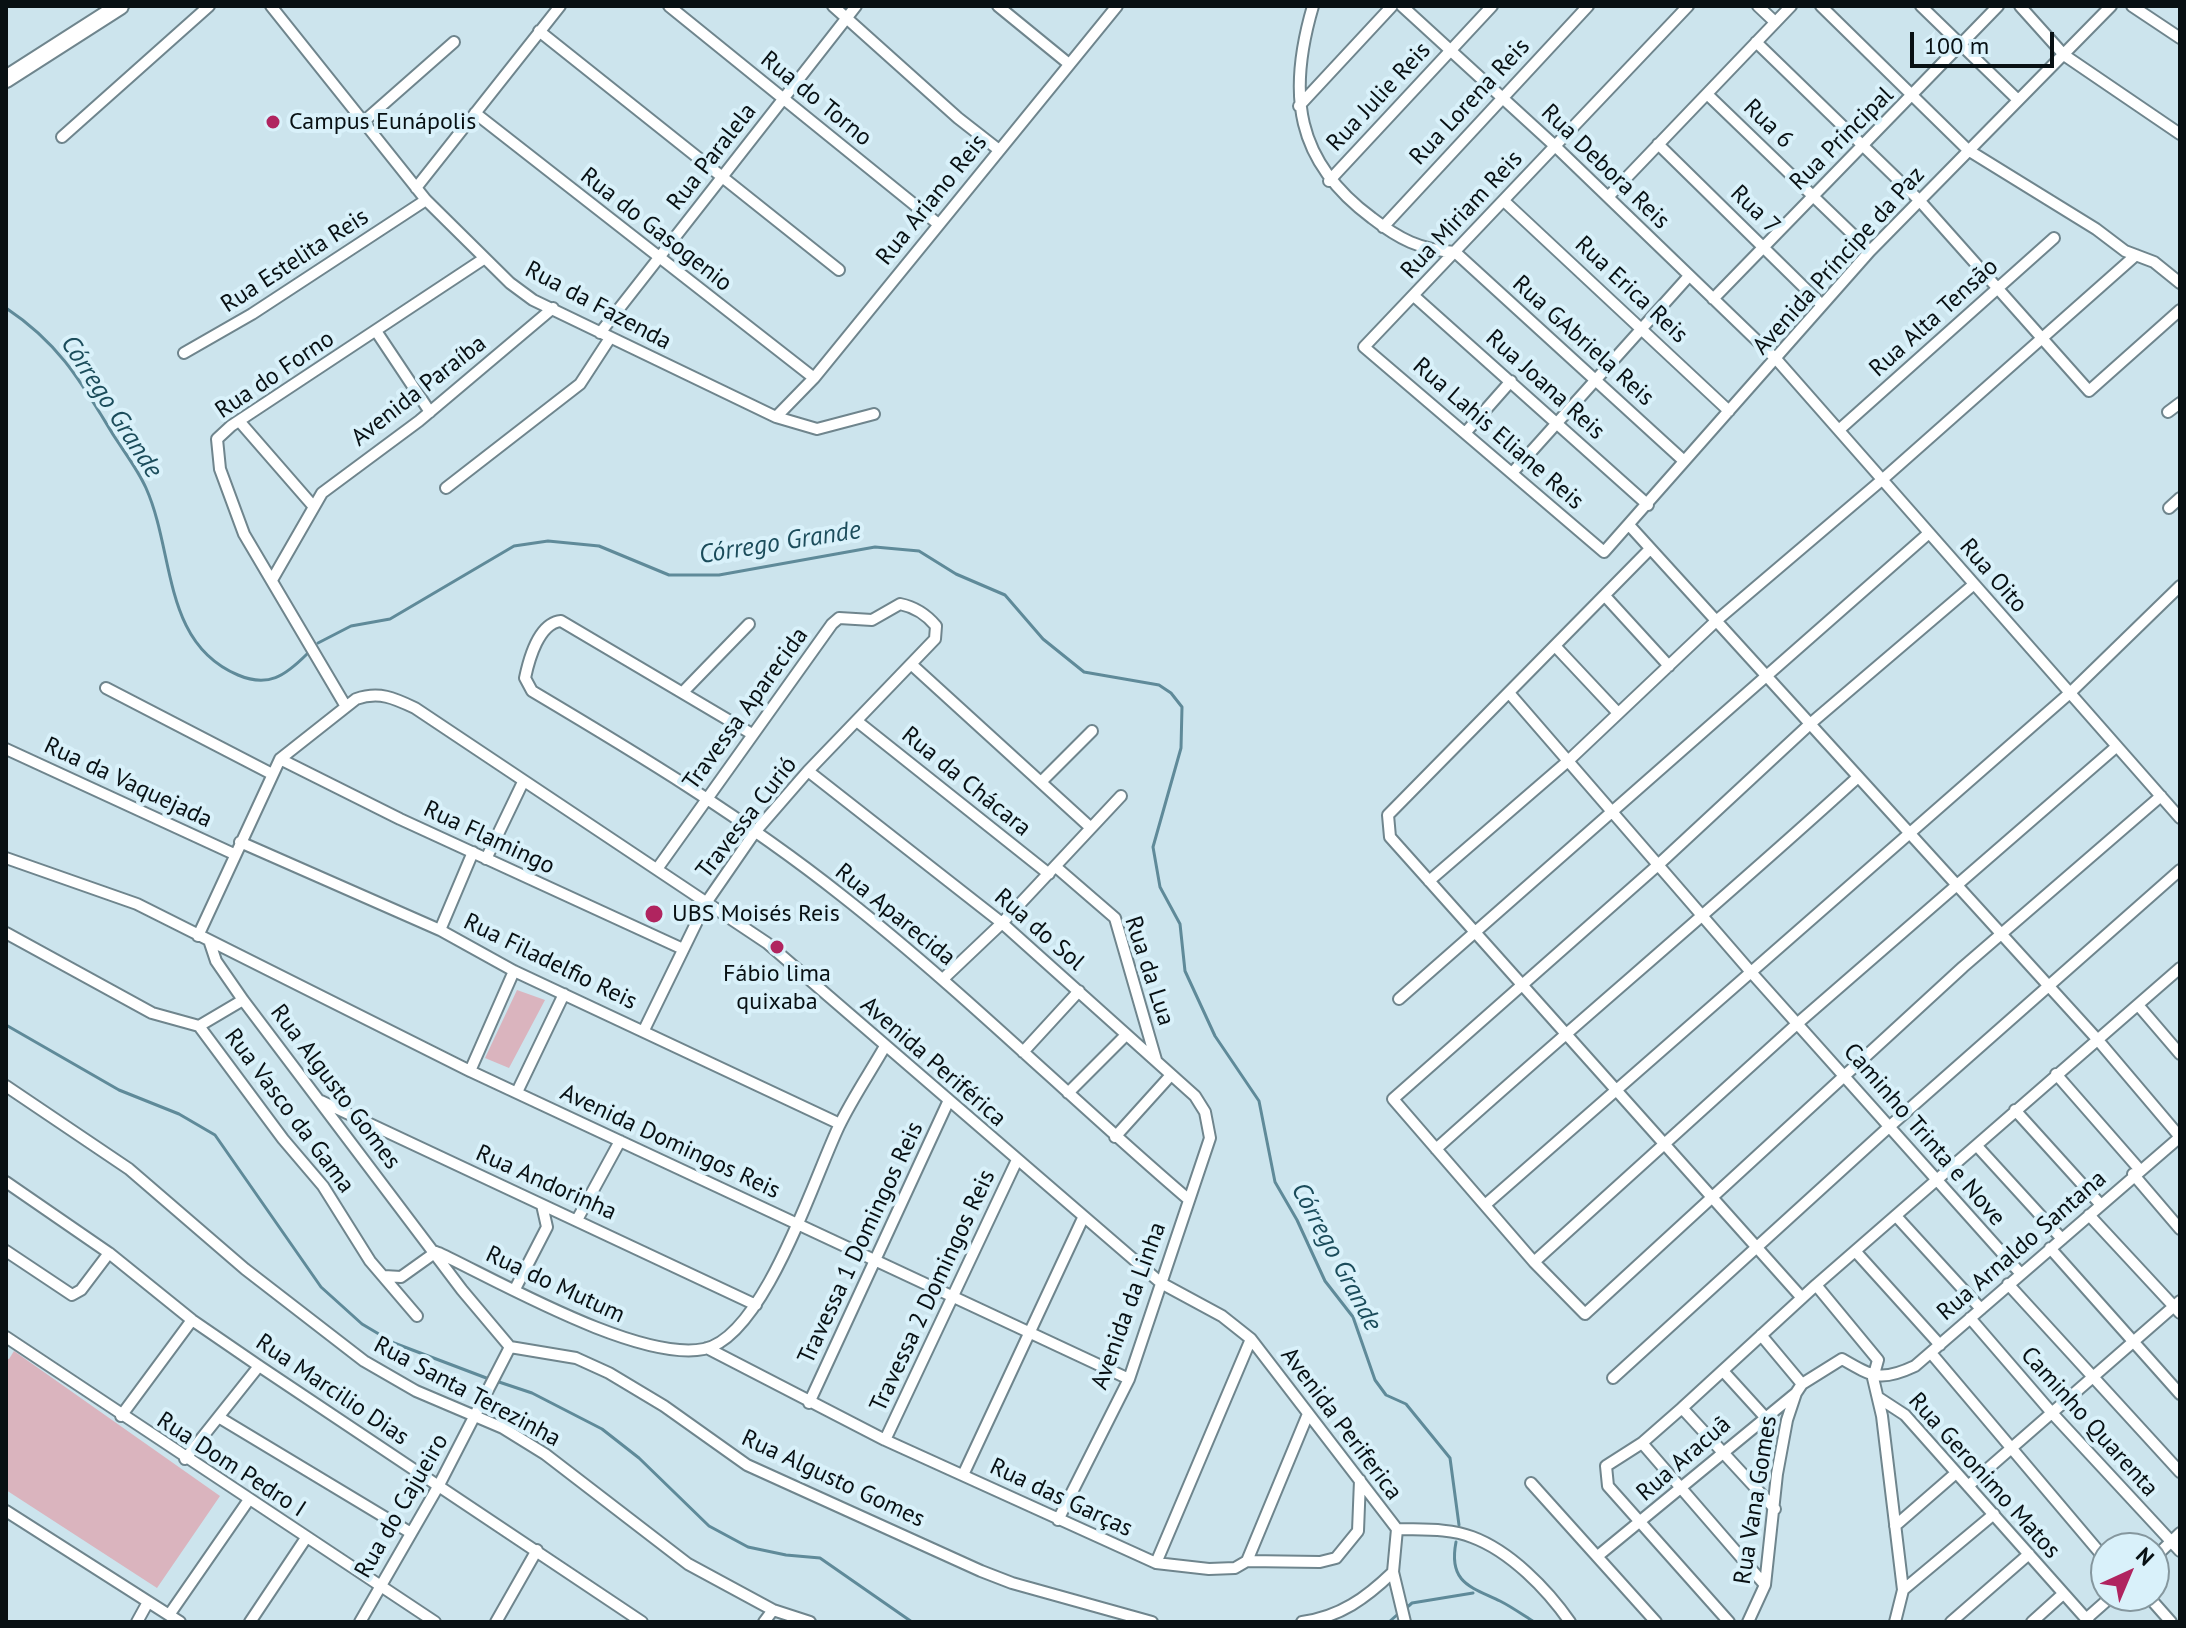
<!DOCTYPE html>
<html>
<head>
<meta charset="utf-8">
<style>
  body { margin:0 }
  #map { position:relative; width:2186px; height:1628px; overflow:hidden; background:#cce4ed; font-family:"PT Sans",sans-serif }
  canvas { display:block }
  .frame { position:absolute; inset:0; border:8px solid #081013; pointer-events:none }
  .north { position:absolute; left:2090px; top:1532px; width:80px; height:80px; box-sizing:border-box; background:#d9f1fa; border:2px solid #85979e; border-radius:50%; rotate:44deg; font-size:22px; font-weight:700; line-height:32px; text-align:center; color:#081013 }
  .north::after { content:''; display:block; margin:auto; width:28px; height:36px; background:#b0245f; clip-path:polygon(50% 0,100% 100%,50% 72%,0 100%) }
  .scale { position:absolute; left:1910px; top:32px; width:144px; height:36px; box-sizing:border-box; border:4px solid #081013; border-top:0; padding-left:10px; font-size:24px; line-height:28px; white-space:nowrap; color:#081013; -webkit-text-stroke:6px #d9f1fa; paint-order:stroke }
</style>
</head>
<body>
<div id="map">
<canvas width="2186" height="1628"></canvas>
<div class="frame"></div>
<div class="north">N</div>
<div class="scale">100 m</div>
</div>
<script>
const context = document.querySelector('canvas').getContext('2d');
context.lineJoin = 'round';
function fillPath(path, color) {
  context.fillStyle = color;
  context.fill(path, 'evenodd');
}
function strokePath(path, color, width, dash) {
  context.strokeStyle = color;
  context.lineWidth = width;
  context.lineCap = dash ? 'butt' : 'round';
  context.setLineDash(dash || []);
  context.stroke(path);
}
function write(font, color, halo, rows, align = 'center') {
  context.font = font + ' "PT Sans",sans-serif';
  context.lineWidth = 8;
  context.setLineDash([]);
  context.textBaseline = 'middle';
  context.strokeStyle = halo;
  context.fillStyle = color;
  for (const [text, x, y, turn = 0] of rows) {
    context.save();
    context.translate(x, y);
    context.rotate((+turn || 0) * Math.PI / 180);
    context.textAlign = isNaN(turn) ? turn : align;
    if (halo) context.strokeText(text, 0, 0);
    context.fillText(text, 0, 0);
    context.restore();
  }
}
fillPath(new Path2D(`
  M517,990L545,1000L509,1068L485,1058Z
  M14,1351L220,1496L157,1588L6,1490V1358L9,1359Z`), '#dab4be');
strokePath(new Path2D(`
  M6,308C60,344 81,382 114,436C125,453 138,470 146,488C175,553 162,643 238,675C268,688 285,676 307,654
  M318,643L351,626L390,619L514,546L548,541L599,546L669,575H719L875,547L919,551L956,574L1005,595L1043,639L1084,672L1159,685L1171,693L1182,707L1181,748L1153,847L1160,887L1180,924L1185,971L1215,1036L1259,1101L1275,1182L1297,1220L1325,1281L1353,1317L1375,1380L1386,1395L1406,1404L1450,1458L1459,1525
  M6,1025L119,1090L179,1114L215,1135L321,1287L362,1324L394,1343L489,1379
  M496,1381L532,1393L602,1429L639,1458L709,1526L748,1547L786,1555L820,1558L912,1622
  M1456,1542C1448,1583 1471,1587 1500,1601C1512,1607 1523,1615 1534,1622
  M1404,1610L1412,1603L1473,1593
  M1389,1622L1398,1614`), '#5f8a99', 3);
const minor = new Path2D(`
  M271,6L426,200L510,283L533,300L776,417L817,429L874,414
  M669,6L937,223
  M833,6L958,118L999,150
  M998,6L1069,64
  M1313,6C1287,94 1295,161 1372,218C1399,239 1420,250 1455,252L1684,461
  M1402,6L1555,146L1777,360L2180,818
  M1688,6L1364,347L1604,552L1870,251L2111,6
  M1758,6L1775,22
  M1821,6L1968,150L2096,229L2125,251L2154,262L2180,283
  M1921,6L2018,100
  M2020,6L2064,55L2180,134
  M2132,6L2180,38
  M539,31L839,270
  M1756,42L1919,200L2089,391L2180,310
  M1707,94L1870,251
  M1299,106L1392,6
  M475,113L814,378
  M362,123L454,42
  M62,137L209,6
  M1658,144L1822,305
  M1329,181L1492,6
  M416,188L560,6
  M1608,197L1791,6
  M1504,201L1729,411
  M1383,227L1588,6
  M1414,296L1648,505
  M1713,299L1998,6
  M376,331L430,412
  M600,333L856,6
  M184,353L252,314L426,200
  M2168,412L2180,403
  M776,417L814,378L1117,6
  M240,422L314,507
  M1840,429L2054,238
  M1466,432L1511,381
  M1512,473L1689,276
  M446,488L580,384L610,338
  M2169,508L2180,498
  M1629,525L2097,1039L2180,1137
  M1650,549L1388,815L1390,837L1802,1298
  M272,580L322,493L419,421L553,308
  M1973,585L1810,724L1658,865L1393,1099L1534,1262L1585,1314L1963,967L2161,796
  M1605,596L1669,666
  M1556,647L1618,713
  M911,664L1091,828
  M106,688L272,774
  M683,692L749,624
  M1510,694L1750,971L2021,1274
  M345,705L244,534L220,469L217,439L231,426L482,260
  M858,722L1049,874
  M752,734L561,621C539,623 529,659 525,678L532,691C638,754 744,818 841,895C962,990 1071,1099 1188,1199
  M6,749L234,854
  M280,759L400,819L683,949
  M808,771L1002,923L1195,1096L1205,1112L1210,1138L1129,1379L1058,1520
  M1041,782L1092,731
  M240,842L440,930L514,971L840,1124
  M6,858L137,904L470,1071L1129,1379
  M486,859L523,782
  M1056,867L1115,918L1156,1060
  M1429,881L1568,761L1716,621L1883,479L2136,255
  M440,930L473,852
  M6,933L152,1013L199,1026L283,1139L323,1186L370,1261L417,1316
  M198,936L280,759L356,699C379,691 394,698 415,708L767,943L1161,1283L1222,1316L1251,1339L1397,1529C1421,1530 1449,1528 1472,1537C1510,1551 1547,1589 1570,1622
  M210,943L216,961L243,1000L462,1290L510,1347L439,1485L360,1622
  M943,979L1002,923L1121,796
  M1399,999L1929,533
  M2138,1005L2180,1054
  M199,1026L243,1000
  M644,1030L706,903L755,832L808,771L935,639L936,626C926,614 915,607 900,604L872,620L839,618L832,624L657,869
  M1023,1052L1079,991
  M470,1071L514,971
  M2056,1074L2140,1170
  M6,1086L129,1169L245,1269L364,1361L416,1391L503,1428L545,1454L688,1564L773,1610L810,1622
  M517,1092L564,994
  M1068,1093L1126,1035
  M321,1101L756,1305
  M2015,1110L2101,1205
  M1115,1137L1171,1075
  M1977,1146L2062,1239
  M1436,1149C1576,1023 1720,903 1858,777
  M2133,1174L2180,1229
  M6,1182L109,1253L192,1320L259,1366L642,1622
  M1485,1205L2071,692L2180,586
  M2089,1215L2180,1313
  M1896,1216L1981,1309
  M578,1218L620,1141
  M2050,1248L2180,1394
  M6,1251L72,1295L81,1290L109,1253
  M1856,1252L1940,1345
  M439,1253C500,1282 639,1362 704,1349C764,1337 814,1178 839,1126C852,1099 869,1074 884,1048
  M1534,1262L1798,1023L2116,747
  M384,1276L401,1277L436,1252
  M2008,1284L2180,1472
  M1816,1285L1878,1360L1873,1378L1882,1416L1903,1590L1895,1622
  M515,1289L547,1227L542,1205
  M1970,1318L2052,1413L2180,1551
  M1761,1335L1802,1384
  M6,1337L435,1622
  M510,1347L576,1358L609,1373L664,1406L747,1465L981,1571L1012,1583L1152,1622
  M707,1348L885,1440L1156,1563L1209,1569L1235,1568L1247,1561L1320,1562L1336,1558L1358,1531L1360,1480
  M1931,1353L2106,1560
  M1723,1371L1764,1416
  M1613,1378L1890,1126L2180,870
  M1879,1398L1905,1415L2089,1622
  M809,1403L949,1100
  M1682,1408L1775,1509
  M121,1416L192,1320
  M220,1418L411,1533
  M885,1440L1017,1160
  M1642,1443L1765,1585
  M185,1459L259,1366
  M963,1475L1083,1218
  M1531,1483L1656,1622
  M1968,1486L2180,1301
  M6,1511L180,1622
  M1895,1526L1956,1473
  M1397,1529L1393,1572L1405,1622
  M1599,1555L1796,1393
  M2154,1558L2180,1533
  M1247,1561L1308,1414
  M1156,1563L1251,1339
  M1903,1590L1994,1514
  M2148,1596L2171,1622
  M169,1615L248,1501
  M2086,1619L2112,1596
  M137,1622L148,1602
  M250,1622L306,1538
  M496,1622L537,1550
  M764,1622L773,1610
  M1302,1622C1340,1617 1366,1598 1393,1572
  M1729,1622L1608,1486L1606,1466L1642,1443L1682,1408L1816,1285L2180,968
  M1748,1622L1765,1585L1777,1474L1787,1420L1796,1393L1802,1384L1842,1359C1873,1377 1881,1382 1915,1366L2180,1137
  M1951,1622L2029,1554
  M2032,1622L2063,1594`);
const highway = new Path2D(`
  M6,79L120,6`);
strokePath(minor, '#6f858d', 14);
strokePath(highway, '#6f858d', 20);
strokePath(minor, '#fff', 10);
strokePath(highway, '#fff', 16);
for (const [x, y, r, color] of [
  [273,122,8,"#b0245f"],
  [654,914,10,"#b0245f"],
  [777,947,8,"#b0245f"]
]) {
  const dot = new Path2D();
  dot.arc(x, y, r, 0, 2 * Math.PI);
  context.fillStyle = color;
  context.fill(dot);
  strokePath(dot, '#d9f1fa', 3);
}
write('24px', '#081013', '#d9f1fa', [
  ["Rua Julie Reis",1379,97,-47],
  ["Rua do Torno",816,99,39],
  ["Rua Lorena Reis",1470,102,-47],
  ["Rua 6",1768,124,44],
  ["Rua Principal",1842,139,-45],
  ["Rua Paralela",712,157,-52],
  ["Rua Debora Reis",1605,167,44],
  ["Rua Ariano Reis",932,200,-51],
  ["Rua 7",1755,210,44],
  ["Rua Miriam Reis",1462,215,-47],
  ["Rua do Gasogenio",656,230,38],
  ["Rua Estelita Reis",295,261,-33],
  ["Avenida Príncipe da Paz",1839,261,-48],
  ["Rua Erica Reis",1631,290,43],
  ["Rua da Fazenda",598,306,28],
  ["Rua Alta Tensão",1934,318,-42],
  ["Rua GAbriela Reis",1583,341,42],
  ["Rua do Forno",275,375,-34],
  ["Rua Joana Reis",1545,385,42],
  ["Avenida Paraíba",419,391,-38],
  ["Rua Lahis Eliane Reis",1498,434,41],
  ["Rua Oito",1993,576,49],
  ["Travessa Aparecida",746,709,-54],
  ["Rua da Chácara",966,782,39],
  ["Rua da Vaquejada",128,783,25],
  ["Travessa Curió",747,818,-52],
  ["Rua Flamingo",489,838,25],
  ["Rua Aparecida",895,915,39],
  ["Rua do Sol",1039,930,41],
  ["Rua Filadelfio Reis",550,962,26],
  ["Rua da Lua",1149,971,72],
  ["Avenida Periférica",933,1062,41],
  ["Rua Algusto Gomes",335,1087,53],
  ["Rua Vasco da Gama",289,1111,53],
  ["Caminho Trinta e Nove",1924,1135,49],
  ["Avenida Domingos Reis",670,1142,25],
  ["Rua Andorinha",546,1183,24],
  ["Travessa 1 Domingos Reis",861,1243,-65],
  ["Rua Arnaldo Santana",2022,1246,-41],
  ["Rua do Mutum",555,1285,25],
  ["Travessa 2 Domingos Reis",933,1291,-65],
  ["Avenida da Linha",1129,1306,-70],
  ["Rua Marcilio Dias",332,1390,34],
  ["Rua Santa Terezinha",467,1392,28],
  ["Caminho Quarenta",2089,1422,48],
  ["Avenida Periferica",1341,1424,53],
  ["Rua Aracuã",1684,1459,-41],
  ["Rua Dom Pedro I",231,1465,33],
  ["Rua Geronimo Matos",1984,1476,48],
  ["Rua Algusto Gomes",833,1479,25],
  ["Rua das Garças",1061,1498,25],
  ["Rua Vana Gomes",1756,1500,-81],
  ["Rua do Cajueiro",402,1506,-60]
]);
write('24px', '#081013', '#d9f1fa', [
  ["Campus Eunápolis",289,122],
  ["UBS Moisés Reis",672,914],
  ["Fábio lima",777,974,"center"],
  ["quixaba",777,1002,"center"]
], 'left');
write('italic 26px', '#1b4c5b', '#d9f1fa', [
  ["Córrego Grande",111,407,57],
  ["Córrego Grande",780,543,-9],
  ["Córrego Grande",1336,1257,62]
]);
</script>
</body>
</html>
